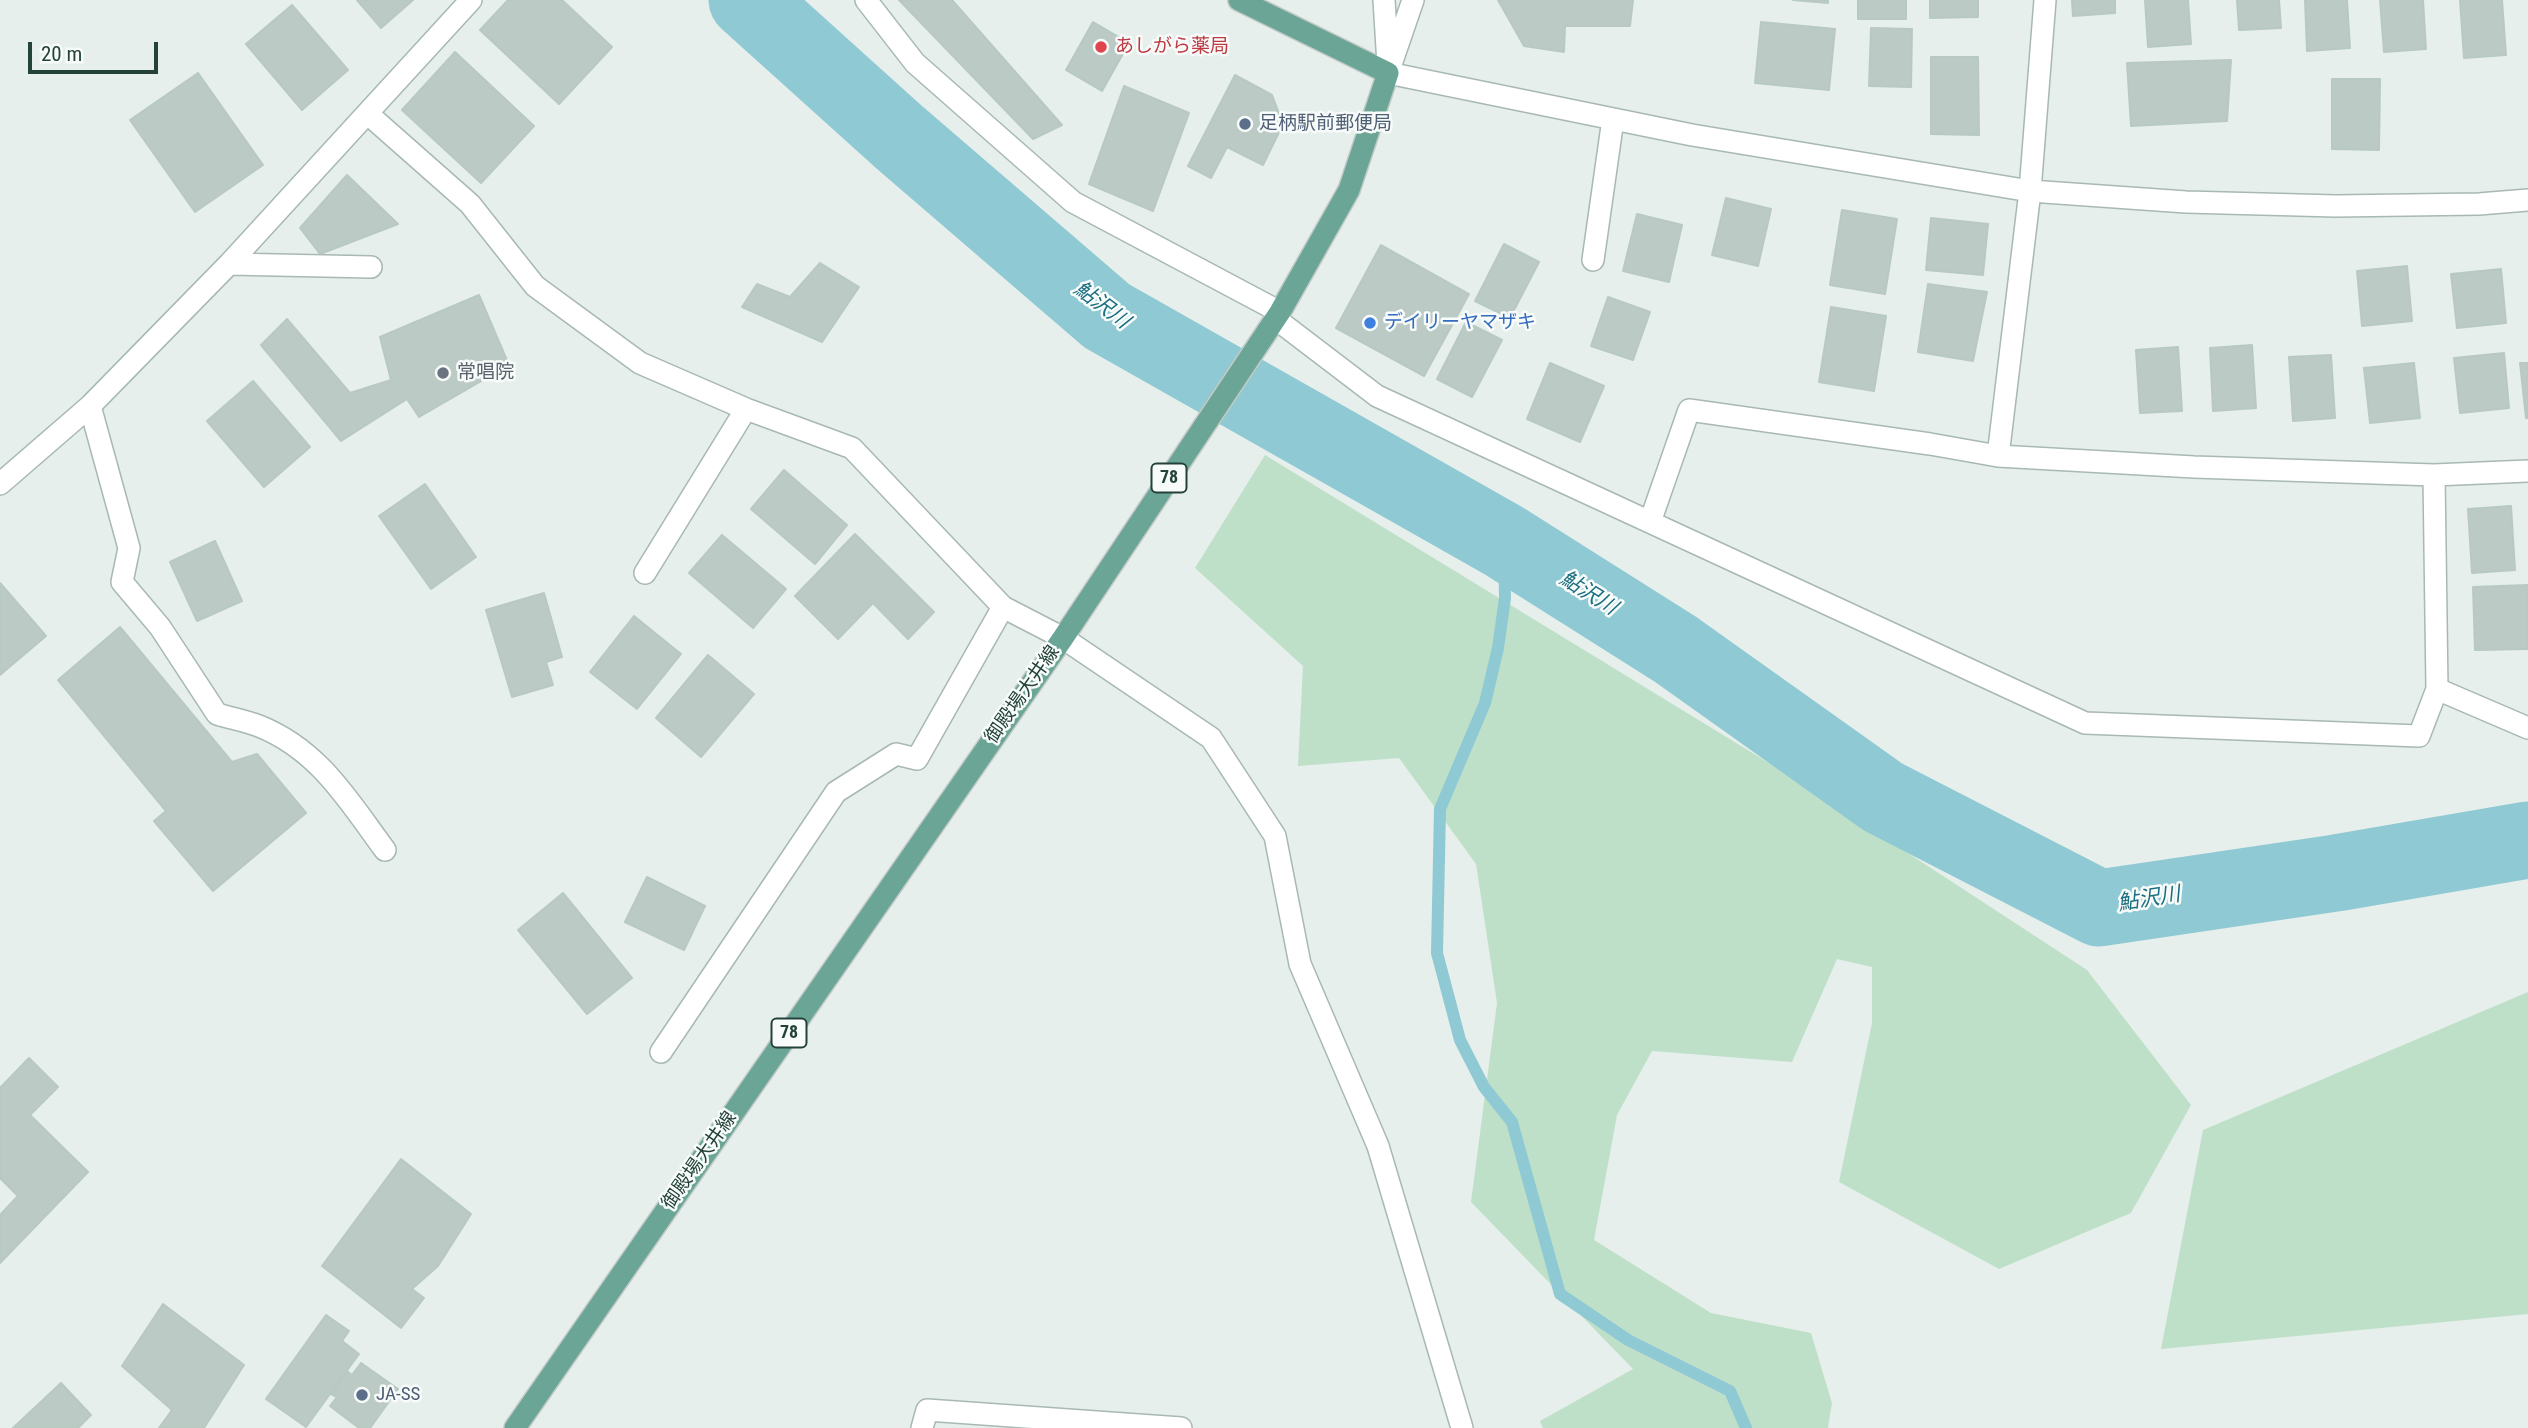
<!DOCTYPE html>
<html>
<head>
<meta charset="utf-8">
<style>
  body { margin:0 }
  #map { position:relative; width:2528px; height:1428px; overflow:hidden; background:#e6efeb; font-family:"Roboto Condensed",sans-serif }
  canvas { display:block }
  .scale { position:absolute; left:28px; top:42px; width:130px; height:32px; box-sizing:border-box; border:4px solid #24423a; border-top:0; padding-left:9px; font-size:21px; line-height:24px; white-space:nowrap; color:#24423a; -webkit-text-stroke:5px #f7fbf9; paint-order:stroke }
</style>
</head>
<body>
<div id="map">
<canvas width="2528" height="1428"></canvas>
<div class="scale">20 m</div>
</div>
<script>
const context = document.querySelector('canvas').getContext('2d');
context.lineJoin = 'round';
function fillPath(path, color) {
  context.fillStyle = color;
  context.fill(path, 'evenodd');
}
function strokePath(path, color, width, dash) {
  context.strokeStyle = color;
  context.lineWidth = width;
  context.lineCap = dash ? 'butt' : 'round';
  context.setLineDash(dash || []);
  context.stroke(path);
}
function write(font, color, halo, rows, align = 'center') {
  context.font = font + ' "Roboto Condensed","Noto Sans JP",sans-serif';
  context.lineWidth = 5;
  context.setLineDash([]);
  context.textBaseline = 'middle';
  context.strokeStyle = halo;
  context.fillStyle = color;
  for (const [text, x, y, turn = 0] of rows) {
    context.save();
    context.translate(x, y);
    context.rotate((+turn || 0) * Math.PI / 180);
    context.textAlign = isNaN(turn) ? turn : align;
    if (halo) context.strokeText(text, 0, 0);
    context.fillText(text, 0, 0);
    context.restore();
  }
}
fillPath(new Path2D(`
  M1265,455L1787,774L2087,970L2191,1105L2131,1213L1999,1269L1839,1182L1872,1023V967L1837,959L1792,1062L1652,1051L1617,1115L1594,1240L1711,1313L1811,1333L1832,1403L1828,1428H1543L1540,1421L1633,1369L1471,1202L1497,1003L1476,864L1399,758L1298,766L1303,666L1195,568Z
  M2528,992V1314L2161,1349L2203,1130Z`), '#bfe0c8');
strokePath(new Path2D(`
  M1504,541L1505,598L1498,648L1485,703L1440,809L1437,953L1460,1040L1484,1087L1512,1122L1560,1294L1628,1340L1730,1391L1746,1428`), '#8ec9d4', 12);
strokePath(new Path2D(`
  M747,0L899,137L1107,316L1504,541L1675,649L1883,797L2099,908L2336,873L2528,840`), '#8ec9d4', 77);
const building = new Path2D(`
  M357,0H413L381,28Z
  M508,0H562L612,47L559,104L480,30Z
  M899,0H952L1062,125L1033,139Z
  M1498,0H1633L1630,26H1565L1564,52L1524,46Z
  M1793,0H1828V3Z
  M1858,0H1906V19H1858Z
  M1930,0H1978V17L1930,18Z
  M2072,0H2115V13L2073,16Z
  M2145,0H2188L2191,44L2148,47Z
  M2237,0H2279L2281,28L2239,30Z
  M2305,0H2347L2350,48L2307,51Z
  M2380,0H2423L2426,49L2384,52Z
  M2460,0H2502L2506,55L2464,58Z
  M292,5L348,70L302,110L246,44Z
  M1093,22L1129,43L1102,91L1066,70Z
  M1761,22L1835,29L1829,90L1755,83Z
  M1871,28L1912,29L1911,87L1869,86Z
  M455,52L534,126L481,183L402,110Z
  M1931,57H1978L1979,135L1931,134Z
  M2231,60L2227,121L2131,126L2127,63Z
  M198,73L263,165L195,212L130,120Z
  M1235,75L1272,95L1283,124L1263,165L1227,147L1211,178L1188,166Z
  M2332,79H2380L2379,150L2332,149Z
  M1124,86L1189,113L1153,211L1089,184Z
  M347,175L398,224L320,254L300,228Z
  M1726,198L1771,209L1758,266L1712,255Z
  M1842,210L1897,219L1885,294L1830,285Z
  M1637,214L1682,225L1669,282L1623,271Z
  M1931,218L1988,224L1983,275L1926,270Z
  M1504,244L1539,262L1510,318L1475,301Z
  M1381,245L1469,294L1424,376L1336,328Z
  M820,263L859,287L822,342L742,307L757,284L790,297Z
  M2407,266L2412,321L2362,326L2357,271Z
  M2501,269L2506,323L2457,328L2451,274Z
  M1928,284L1987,292L1973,361L1918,352Z
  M479,295L509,365L419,417L407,399L341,441L261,345L287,319L350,393L391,380L380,337Z
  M1608,297L1650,312L1633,360L1591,346Z
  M1831,307L1886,316L1874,391L1819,382Z
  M1466,322L1502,340L1472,397L1437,379Z
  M2252,345L2256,408L2213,411L2210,348Z
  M2178,347L2182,411L2140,413L2136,350Z
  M2504,353L2509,408L2460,413L2454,358Z
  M2331,355L2335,418L2293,421L2289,357Z
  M1550,363L1604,386L1580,442L1527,419Z
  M2414,363L2420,418L2370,423L2364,368Z
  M2520,363H2528V418H2526Z
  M253,381L310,447L264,487L207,421Z
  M784,470L847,525L815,564L751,509Z
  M425,484L476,557L431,589L379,516Z
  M2511,506L2515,570L2472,573L2468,509Z
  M855,534L934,612L908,639L873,603L838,639L795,596Z
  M722,535L786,589L753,628L689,573Z
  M215,541L242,601L197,621L170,562Z
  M0,583L46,636L0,675Z
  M2528,585V649L2475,650L2473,587Z
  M544,593L562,657L546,662L553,685L512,697L486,610Z
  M634,616L681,654L637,709L590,672Z
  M120,627L232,762L257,754L306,813L213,891L154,821L166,811L58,680Z
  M708,655L754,694L701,757L656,718Z
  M647,877L705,906L684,950L625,922Z
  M563,893L632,978L587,1014L518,930Z
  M29,1058L58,1087L30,1115L88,1172L0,1263V1215L18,1196L0,1178V1088Z
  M401,1159L471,1214L438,1266L412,1289L424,1298L401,1328L322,1266Z
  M163,1304L244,1365L204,1428H159L172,1410L122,1366Z
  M326,1315L349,1331L342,1341L359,1354L306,1427L266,1399Z
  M361,1363L398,1389L370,1428H359L330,1406L337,1397L331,1394L348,1372L352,1375Z
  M61,1383L91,1415L78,1428H13Z`);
fillPath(building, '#bbcac4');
strokePath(building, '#b8c9c2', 2);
const minor = new Path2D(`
  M866,0L915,63L1073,202L1280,312
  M1384,0L1388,64
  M1388,73L1692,135L2030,191L2186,202L2336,206L2479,204L2528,200
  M1388,73L1413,0
  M368,114L470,204L535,286L640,363L746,409
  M1593,260L1613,119
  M229,264L371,267
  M1276,319L1377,396L2085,723L2419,736L2437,689
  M90,406L129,548L122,582L160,627L217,714C230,718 246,721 259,726C319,750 348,800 385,850
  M1998,456L2030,191L2045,0
  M2434,475L2437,689L2528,728
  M0,484L90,406L229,264L471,0
  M1650,522L1689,410L1930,444L1998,456L2194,467L2434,475L2528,471
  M645,573L746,409L852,448L1003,607L1063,638L1211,738L1275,836L1300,964L1378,1146L1462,1428
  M661,1052L836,792L896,754L917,759L1003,607
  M922,1428L927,1410L1181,1428`);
const major = new Path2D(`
  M515,1428L1063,638L1280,312L1349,190L1388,73L1239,0`);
strokePath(minor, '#a8b8b2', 24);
strokePath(major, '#c2cac8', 24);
strokePath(minor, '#fff', 21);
strokePath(major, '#6aa596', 21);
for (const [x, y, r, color] of [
  [1101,47,7,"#e0444e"],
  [1245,124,7,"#5c6f8a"],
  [1370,323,7,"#3f7fe0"],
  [443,373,7,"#6b7280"],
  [362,1395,7,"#5c6f8a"]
]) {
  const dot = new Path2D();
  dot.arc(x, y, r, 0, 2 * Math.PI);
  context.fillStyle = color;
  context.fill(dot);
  strokePath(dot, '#f7fbf9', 2.5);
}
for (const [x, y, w] of [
  [1169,478,35],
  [789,1033,35]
]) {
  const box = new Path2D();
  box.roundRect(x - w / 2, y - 14.5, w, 29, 5);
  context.fillStyle = '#f7fbf9';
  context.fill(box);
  strokePath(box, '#24423a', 2);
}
write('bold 18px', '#24423a', null, [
  ["78",1169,478],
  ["78",789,1033]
]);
write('19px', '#be3a42', '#f7fbf9', [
  ["あしがら薬局",1115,47]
], 'left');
write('19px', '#4e5e75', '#f7fbf9', [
  ["足柄駅前郵便局",1259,124],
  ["JA-SS",376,1395]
], 'left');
write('19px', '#366cbe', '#f7fbf9', [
  ["デイリーヤマザキ",1384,323]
], 'left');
write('19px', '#5b616d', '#f7fbf9', [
  ["常唱院",457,373]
], 'left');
write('19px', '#24423a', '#f7fbf9', [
  ["御殿場大井線",1023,695,-55],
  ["御殿場大井線",700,1161,-55]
]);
write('italic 21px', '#1c6f80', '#f7fbf9', [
  ["鮎沢川",1101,306,37],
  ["鮎沢川",1588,594,32],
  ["鮎沢川",2149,900,-9]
]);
</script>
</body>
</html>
